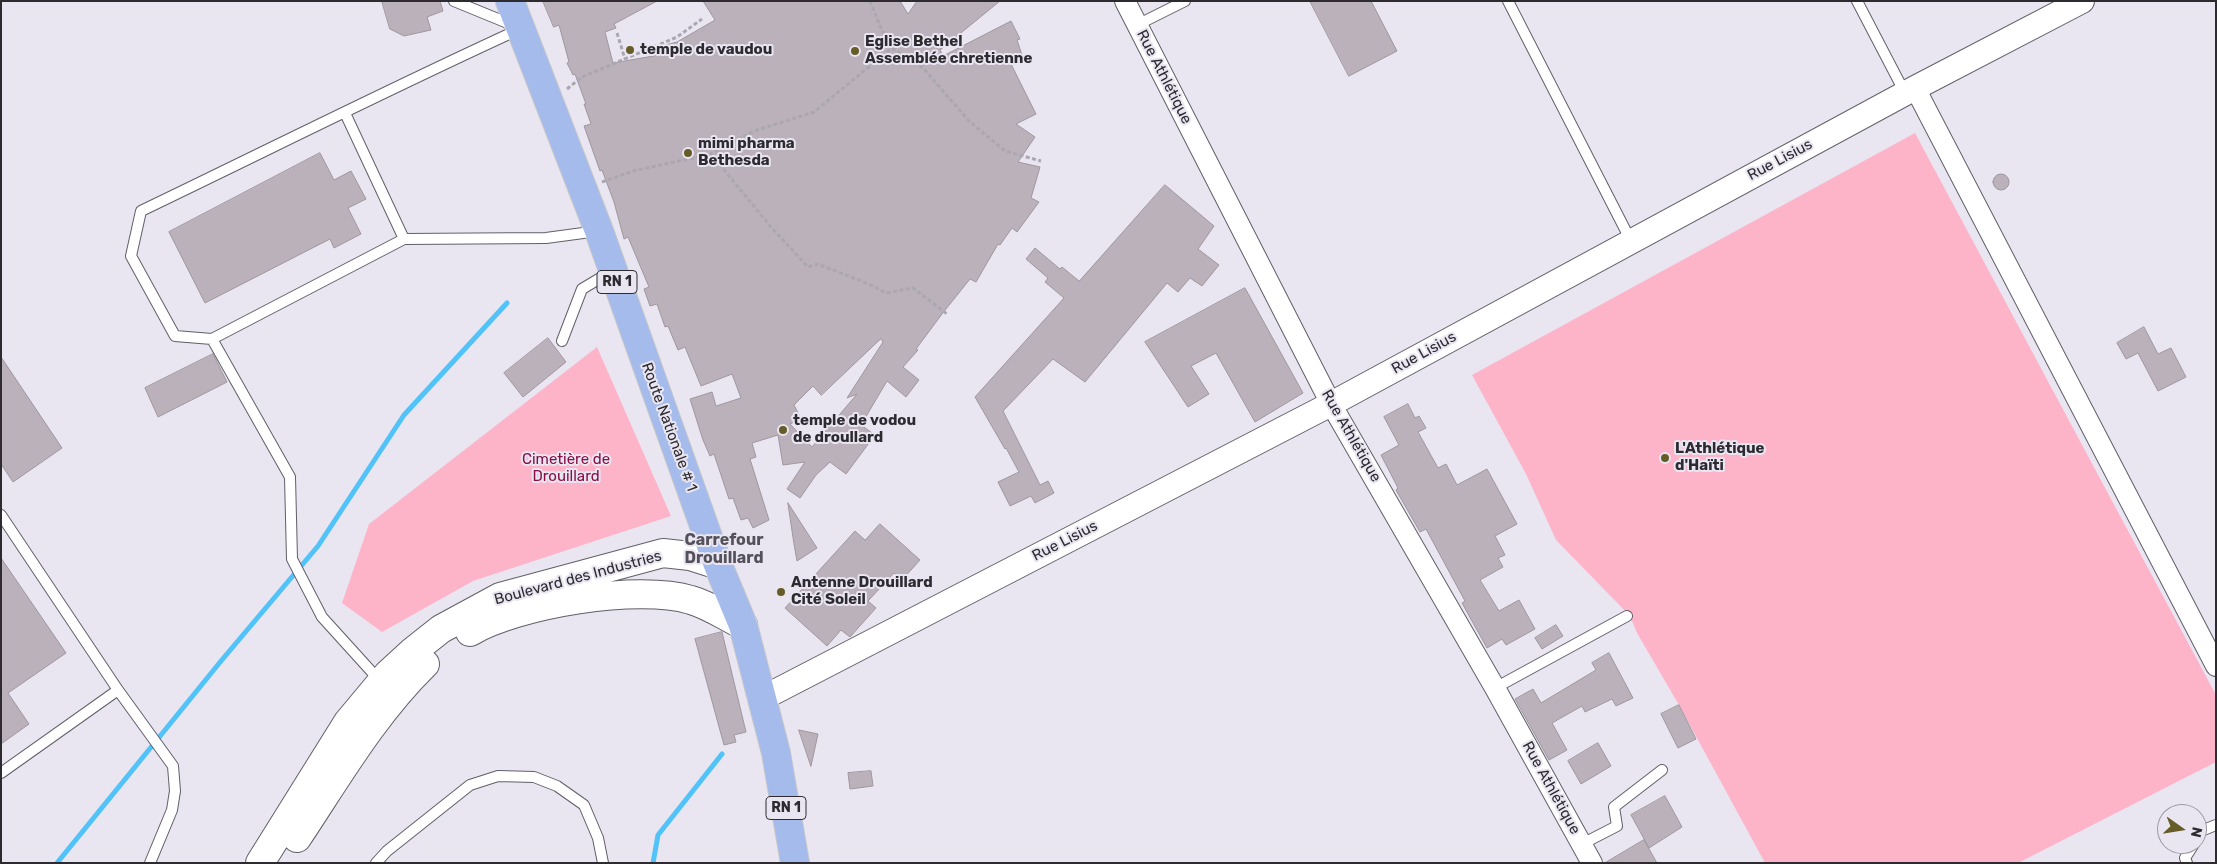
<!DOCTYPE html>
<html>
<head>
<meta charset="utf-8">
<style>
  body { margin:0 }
  #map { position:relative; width:2217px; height:864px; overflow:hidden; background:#e9e6f2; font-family:Rubik,sans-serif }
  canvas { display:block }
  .frame { position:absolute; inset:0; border:2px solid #2d2b30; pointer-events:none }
  .north { position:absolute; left:2157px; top:804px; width:50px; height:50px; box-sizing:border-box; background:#e9e6f2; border:1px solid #9e9ba4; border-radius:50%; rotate:103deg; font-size:14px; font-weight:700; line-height:20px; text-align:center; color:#2d2b30 }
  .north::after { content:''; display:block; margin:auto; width:18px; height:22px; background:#665c28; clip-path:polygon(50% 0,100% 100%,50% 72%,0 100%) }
</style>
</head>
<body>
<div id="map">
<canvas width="2217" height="864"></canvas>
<div class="frame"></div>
<div class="north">N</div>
</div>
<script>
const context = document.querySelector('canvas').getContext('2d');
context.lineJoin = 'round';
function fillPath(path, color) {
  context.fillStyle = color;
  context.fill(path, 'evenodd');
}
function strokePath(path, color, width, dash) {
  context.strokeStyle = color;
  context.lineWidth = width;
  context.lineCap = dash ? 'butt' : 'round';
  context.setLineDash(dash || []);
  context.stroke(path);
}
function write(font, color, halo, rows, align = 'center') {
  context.font = font + ' Rubik,sans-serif';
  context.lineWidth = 4;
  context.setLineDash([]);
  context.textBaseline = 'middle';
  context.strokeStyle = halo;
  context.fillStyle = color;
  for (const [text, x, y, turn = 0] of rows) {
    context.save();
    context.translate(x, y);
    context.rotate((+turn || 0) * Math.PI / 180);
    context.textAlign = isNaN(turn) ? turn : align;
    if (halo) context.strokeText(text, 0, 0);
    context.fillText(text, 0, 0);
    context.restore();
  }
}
fillPath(new Path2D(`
  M1915,133L2216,695V762L2018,863H1765L1679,705L1637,633L1630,616L1556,540L1526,474L1472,375Z
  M597,347L671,516L473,581L382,632L342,603L369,524Z`), '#feb4c8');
strokePath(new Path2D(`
  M57,863L221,661L318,546L404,415L507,303
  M653,863L658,835L722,754`), '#51c3f9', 5);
const building = new Path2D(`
  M382,1H440L443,11L427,17L431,30L404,36L390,29Z
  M543,1H657L614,24L616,28L605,32L613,63L659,55L657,47L677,42L715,20L703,1H900L908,14L917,1H1000L940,50L943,56L1011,21L1020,39L1017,40L1023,58L1010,62L1036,114L1016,124L1035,137L1018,162L1040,167L1031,198L1039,202L1017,232L1012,228L1000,245L998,244L976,282L970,279L942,314L916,349L918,350L903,367L919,380L906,397L887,381L861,425L875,435L846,474L830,462L816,475L800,498L787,489L805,462L783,465L778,435L752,443L756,457L750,459L769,520L753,528L748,518L741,520L733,498L729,499L714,454L710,456L703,440L690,399L712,392L716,406L741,398L732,374L701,386L685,347L678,350L668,326L665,327L657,304L650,306L644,289L649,287L628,237L624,239L614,202L602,170L600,171L584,126L591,124L584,104H586L575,74L573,75L567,63L569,62L559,25L554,27ZM881,339L883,342L847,398L857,394L812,447L790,424L801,419L794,405L813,386L821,395Z
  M1310,1H1371L1397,51L1349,76Z
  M320,153L334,180L351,171L366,199L348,208L361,234L334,248L330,239L205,303L169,232Z
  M1993 182a8 8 0 1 1 16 0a8 8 0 1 1-16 0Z
  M1165,185L1214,226L1198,249L1219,265L1202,286L1190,278L1178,292L1167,283L1085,382L1053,359L1003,411L1040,485L1048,481L1054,493L1035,503L1031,496L1010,506L998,482L1019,472L1006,448L1005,449L975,397L1064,298L1045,282L1048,278L1026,259L1035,248L1060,269L1062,267L1079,281Z
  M1245,288L1303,393L1255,422L1216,353L1191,366L1209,394L1188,407L1145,342Z
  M2144,327L2158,354L2171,348L2186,377L2158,391L2138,353L2126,359L2117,343Z
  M548,338L566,362L523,397L504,373Z
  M213,354L227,382L158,417L145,388Z
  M1,357L62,448L13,482L1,464Z
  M1408,404L1415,418L1419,416L1426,428L1418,432L1438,468L1446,464L1457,485L1487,469L1517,524L1495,536L1505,555L1498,558L1503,567L1480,580L1499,611L1519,600L1535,629L1506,645L1502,639L1487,648L1462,603L1465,601L1426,529L1420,532L1396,490L1398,488L1381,455L1399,445L1384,417Z
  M788,503L817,548L797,561L794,544Z
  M880,524L920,560L902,580L894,573L868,601L876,608L850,637L841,630L827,646L785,608L855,531L865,540Z
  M1,558L66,653L8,693L29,724L1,744Z
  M1556,625L1563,636L1542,649L1535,638Z
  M722,632L746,732L734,735L736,742L724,745L695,639Z
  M1609,653L1633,698L1616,706L1612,699L1585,712L1582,706L1552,723L1567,750L1549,760L1515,699L1533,689L1541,703L1596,670L1592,663Z
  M1679,705L1696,739L1678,748L1661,714Z
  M799,730L818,734L811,766Z
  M1598,743L1611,766L1581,784L1568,761Z
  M871,771L873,786L850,789L848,773Z
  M1665,796L1682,827L1649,848L1631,815Z
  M1644,840L1657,863H1605Z`);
fillPath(building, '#bbb1ba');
strokePath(building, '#9f969e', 1);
const service = new Path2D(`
  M454,1L515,26
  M1508,1L1631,241
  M1857,1L1905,93
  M1137,25L1185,1
  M520,29C393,87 268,150 141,211L131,256L175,336L212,339L404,239L546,238L598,231
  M345,113L404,239
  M212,339L290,477L292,559L322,617L380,681
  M562,341L582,289L612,271
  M1,515L118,690L173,766L175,791L172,810L150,863
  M1495,688L1627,616
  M1,773L118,690
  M2197,838L2201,831L2216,825
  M1582,844L1617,826L1614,807L1662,770
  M376,863L387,851L470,785L498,776L534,777L557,786L584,805L598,838L603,863
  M2187,863L2185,858L2194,844`);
const minor = new Path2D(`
  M1125,1L1331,404L1495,688L1592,863
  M1915,88L2216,666`);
const tertiary = new Path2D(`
  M763,698L1331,404L1915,88L2082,1`);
const secondary = new Path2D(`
  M470,632C517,604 638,584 691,600C709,605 726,617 743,625
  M297,838C337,778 373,715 425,664
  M260,863L348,722L388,674L412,652L441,629L500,597L663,553L690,556L718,565`);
const primary = new Path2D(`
  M510,1L599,231L718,565L743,625L776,753L795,863`);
strokePath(service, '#615f69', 12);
strokePath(minor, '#615f69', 22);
strokePath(tertiary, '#615f69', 26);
strokePath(secondary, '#615f69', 30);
strokePath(primary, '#c8c8c9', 30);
strokePath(new Path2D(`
  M870,1L881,28L892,48L923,68L969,121L1005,151L1041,161
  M617,33L625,59
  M567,89L582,77L677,37L702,19
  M711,154L771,227L808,267L818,264L871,285L886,293L913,288L947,314
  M602,182L633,171L711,154L754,131L814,112L892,48`), '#aaa7b1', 3, [4, 2.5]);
strokePath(service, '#fff', 10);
strokePath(minor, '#fff', 20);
strokePath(tertiary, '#fff', 24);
strokePath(secondary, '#fff', 28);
strokePath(primary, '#a5bbeb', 28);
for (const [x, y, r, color] of [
  [630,50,5,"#665c28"],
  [855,51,5,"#665c28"],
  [688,153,5,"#665c28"],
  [783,430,5,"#665c28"],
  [1665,458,5,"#665c28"],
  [781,592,5,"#665c28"]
]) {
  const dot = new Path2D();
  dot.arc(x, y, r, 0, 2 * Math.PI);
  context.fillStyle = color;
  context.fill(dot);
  strokePath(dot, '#e9e6f2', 2);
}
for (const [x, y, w] of [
  [617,282,40],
  [786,808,40]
]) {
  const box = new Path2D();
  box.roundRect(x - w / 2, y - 11.5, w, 23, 4);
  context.fillStyle = '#e9e6f2';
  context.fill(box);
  strokePath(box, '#2d2b30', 1);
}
write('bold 14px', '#2d2b30', null, [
  ["RN 1",617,282],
  ["RN 1",786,808]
]);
write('bold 15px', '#2d2b30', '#e9e6f2', [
  ["Eglise Bethel",865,42],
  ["Assemblée chretienne",865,59],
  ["temple de vaudou",640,50],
  ["mimi pharma",698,144],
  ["Bethesda",698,161],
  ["temple de vodou",793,421],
  ["de droullard",793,438],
  ["L'Athlétique",1675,449],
  ["d'Haïti",1675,466],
  ["Antenne Drouillard",791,583],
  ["Cité Soleil",791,600]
], 'left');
write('15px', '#2d2b30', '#e9e6f2', [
  ["Rue Athlétique",1164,77,63],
  ["Rue Lisius",1780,160,-28],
  ["Rue Lisius",1424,353,-29],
  ["Route Nationale # 1",669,427,70],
  ["Rue Athlétique",1351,436,60],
  ["Rue Lisius",1065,541,-27],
  ["Boulevard des Industries",578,578,-15],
  ["Rue Athlétique",1551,788,61]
]);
write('15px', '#880e45', '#e9e6f2', [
  ["Cimetière de",566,460],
  ["Drouillard",566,477]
]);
write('bold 16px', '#54515b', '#e9e6f2', [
  ["Carrefour",724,540],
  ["Drouillard",724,558]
]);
</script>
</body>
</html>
